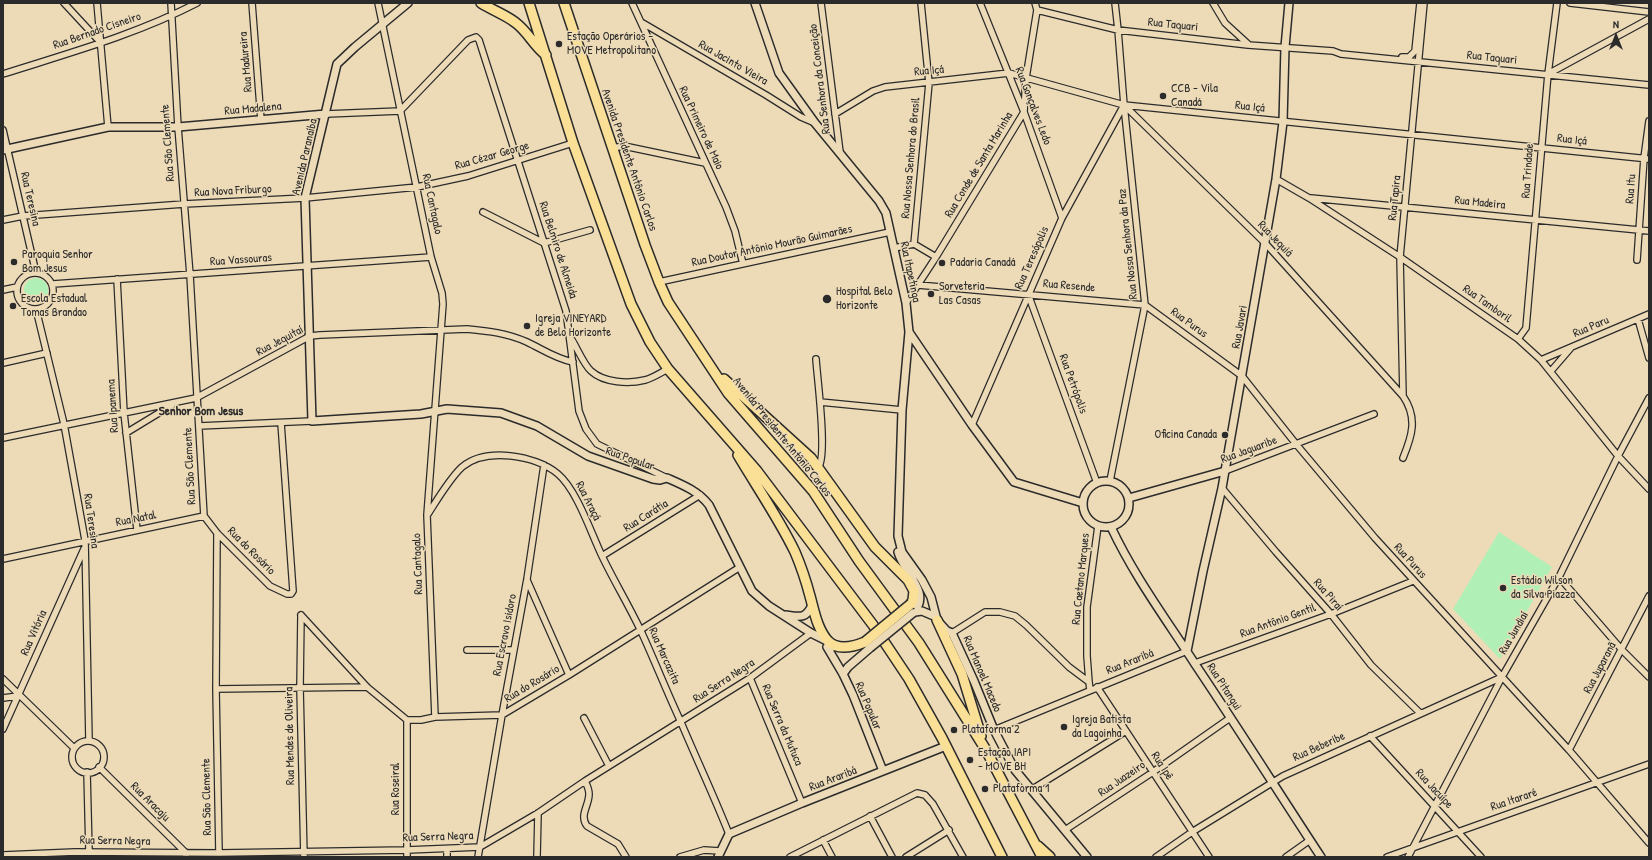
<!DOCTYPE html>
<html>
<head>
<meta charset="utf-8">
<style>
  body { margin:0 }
  #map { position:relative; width:1652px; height:860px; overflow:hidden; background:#eddbb8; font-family:"Patrick Hand",sans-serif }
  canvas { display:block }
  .frame { position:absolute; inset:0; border:4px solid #2b2b2b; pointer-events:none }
  .north { position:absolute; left:1596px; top:16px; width:40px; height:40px; -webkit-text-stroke:3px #eddbb8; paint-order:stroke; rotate:0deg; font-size:11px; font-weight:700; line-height:16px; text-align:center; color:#2b2b2b }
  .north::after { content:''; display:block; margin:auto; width:14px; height:18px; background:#2b2b2b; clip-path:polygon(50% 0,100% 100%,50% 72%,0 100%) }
</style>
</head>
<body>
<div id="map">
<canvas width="1652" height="860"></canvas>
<div class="frame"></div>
<div class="north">N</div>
</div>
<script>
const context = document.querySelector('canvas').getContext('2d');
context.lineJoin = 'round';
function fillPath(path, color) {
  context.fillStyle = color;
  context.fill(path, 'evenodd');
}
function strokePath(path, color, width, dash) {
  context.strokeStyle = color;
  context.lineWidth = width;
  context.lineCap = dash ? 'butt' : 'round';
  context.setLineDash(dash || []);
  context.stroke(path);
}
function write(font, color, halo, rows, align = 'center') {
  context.font = font + ' "Patrick Hand",sans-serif';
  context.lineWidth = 3;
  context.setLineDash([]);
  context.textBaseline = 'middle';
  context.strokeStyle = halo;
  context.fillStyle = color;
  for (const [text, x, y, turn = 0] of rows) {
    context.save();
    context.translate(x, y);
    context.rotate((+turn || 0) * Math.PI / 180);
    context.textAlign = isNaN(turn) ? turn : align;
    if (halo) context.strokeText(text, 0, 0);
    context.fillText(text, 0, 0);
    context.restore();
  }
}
fillPath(new Path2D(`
  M24 290a12 12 0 1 1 24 0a12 12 0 1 1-24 0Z
  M1499,532L1552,567L1500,659L1453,609Z`), '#b0f0b7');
const minor = new Path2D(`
  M64,3L101,43
  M97,3L108,127
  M171,3L178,127L190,275L204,516L217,533L270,586L287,594H291L293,591L281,423
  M252,3L261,120
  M378,3L431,257L442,293L443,304L427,515L435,717
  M632,3L726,207L735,231L743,264
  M821,3L840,152
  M980,3L1024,112L1062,218
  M1213,3L1225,23L1248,44
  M1570,3L1649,12
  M1037,10L1118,30L1248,45L1333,51L1341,54L1649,85
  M641,22L766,95L801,117L815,123
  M1402,57H1409L1415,51L1420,3
  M3,74C69,53 135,35 197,3
  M1548,74L1649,19
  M326,114L400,111L468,40L476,37L479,40L566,311L579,411L586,429L597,444L667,478
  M835,114L873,91L885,87L1009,73L1124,105L1649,159
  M3,130L36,273
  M612,148L624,146L705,163
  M1276,179L1309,198L1400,257L1518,339L1541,360L1618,456L1649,489
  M1311,198L1649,231
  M483,212L544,243L590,230
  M3,220L23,216L184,204L305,198L417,187L468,176L573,143
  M914,244L929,83L921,3
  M894,248L914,244L936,257
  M1637,260L1644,158L1649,121
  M17 291a18 18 0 1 1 36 0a18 18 0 1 1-36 0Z
  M117,279L124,413L137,530
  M659,282L890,232
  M53,284L431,257
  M918,285L1145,305L1242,376L1296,444L1375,538L1569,750L1649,843
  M3,290L17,287
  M1028,294L1097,483
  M906,303L936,257L1024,112L1026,78L1037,10L1035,3
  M36,309L64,424L85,540L89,741
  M1638,319L1649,358
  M1518,339L1526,328L1548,74L1557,3
  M572,340C577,348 584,365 591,371C604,383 629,384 645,380C653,378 660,373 668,369
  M816,359C817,377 828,457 818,468
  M1541,360L1649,314
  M3,363L47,353
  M1551,371L1570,349
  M1403,396L1400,257L1424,3
  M820,402L902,410
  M972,425L1062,218L1124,105L1266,244L1403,396C1418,418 1412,436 1403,458
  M199,426L312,421
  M126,433L172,405
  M3,438L196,398L310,336L320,335L467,329C488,331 507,333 527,342C542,349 556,359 573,362
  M1225,471L1374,414
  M1110,481L1145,305L1124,105L1118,30L1115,3
  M1222,488L1276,552L1331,614L1371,665L1420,713
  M428,514C437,500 450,478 462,467C486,447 535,455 558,474C577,490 591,533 602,556C614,581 628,604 640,629C654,659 666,690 680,720C696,758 714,796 729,834
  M217,533L216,689L219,853
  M602,556L700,495
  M3,559L204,516
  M1559,577L1622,650L1649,677
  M527,580L569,675
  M301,615L367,687L407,720H421L435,717L502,715L569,675L740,567
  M301,615L300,688L304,857
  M952,633L985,612H1000L1015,616L1026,625L1069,667L1089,682L1090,690
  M467,650H514
  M1195,663L1331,614L1413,581
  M750,678L802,803
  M3,679L74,748
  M1089,682L1087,656V607L1098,526
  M1097,687L1209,857
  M216,689L367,687
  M3,698L18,696
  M584,718L609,766
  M407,720V857
  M3,729L84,549
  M994,730L1187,651
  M1370,736L1481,857
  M72 757a16 16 0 1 1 32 0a16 16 0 1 1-32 0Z
  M1569,750L1649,596
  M99,767L186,853V857
  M87,772L89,852
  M585,781C587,785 589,789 589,794C589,806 579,815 587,826L618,844L626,857
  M1031,790L1126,731
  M870,816L892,857
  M1065,830L1153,772L1230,718
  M823,840L832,857
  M447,849V857
  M3,855L75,852L219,853L407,850L480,847L538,813L585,781L750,678L811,633
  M478,857L502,715L527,579L544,465
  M537,857L538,813
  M680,857L704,850L720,851
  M790,857L917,793L925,795L933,804L963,857
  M906,857L949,830
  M1156,857L1192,832L1283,776L1502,677
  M1286,857L1310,840
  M1387,857L1649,764
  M1408,857L1502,677L1559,577L1618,456L1649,398`);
const tertiary = new Path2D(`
  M408,3L355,47L337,64L305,198L312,421L421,414L447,409L501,413L537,426L588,456L653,479L660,480L667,478C683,485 698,491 709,505L752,591L769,606L811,633L827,641L830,650
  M755,3L779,73L815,123L879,201L886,213L906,303L909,332L972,425L1014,482L1083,503
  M3,150L108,127H178L326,114
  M909,332L902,410L898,536L902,552L922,580L931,597L937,620L947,631L952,633L974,681L994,730L1015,770L1087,857
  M1083 504a23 23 0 1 1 46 0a23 23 0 1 1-46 0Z
  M1129,498L1225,471
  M1111,527C1134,576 1166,619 1195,664C1238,728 1279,793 1321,857
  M898,552C903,572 933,593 913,613
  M915,612L922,611L936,617
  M786,615C800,617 806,619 812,605
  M827,647L843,674L853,695L883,771
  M1187,651L1203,571L1222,488L1276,179L1283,122L1285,47L1289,3
  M843,674L848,667L870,648
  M718,857L729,834L802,803L946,746`);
const trunk = new Path2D(`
  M481,3C492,10 506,15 516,23C528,32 534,46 546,55
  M529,3L573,143L631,304L650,342L668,369L757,471L873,625L909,679L942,738L1002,857
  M564,3L645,245L659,282L668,302L728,393L813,491L859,561L919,643L986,750L1042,857
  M724,379L811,458L875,547L908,580L914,591L913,600L911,604
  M738,455C757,487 779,519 795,552C801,566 806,581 810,596C814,610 817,629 828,641C838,651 853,647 865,642
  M937,620L962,674L981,736
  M1038,846L1050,857`);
strokePath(minor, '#2b2b2b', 8);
strokePath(tertiary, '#2b2b2b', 10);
strokePath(trunk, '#2b2b2b', 12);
strokePath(minor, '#eddbb8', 5.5);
strokePath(tertiary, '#eddbb8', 7);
strokePath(trunk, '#fadf96', 9);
const tertiaryBridge = new Path2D(`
  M870,648L913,613`);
const trunkBridge = new Path2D(`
  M865,642L911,604`);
strokePath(tertiaryBridge, '#2b2b2b', 10, []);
strokePath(trunkBridge, '#2b2b2b', 12, []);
strokePath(tertiaryBridge, '#eddbb8', 7);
strokePath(trunkBridge, '#fadf96', 9);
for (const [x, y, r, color] of [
  [559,44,4,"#2b2b2b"],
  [1163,96,4,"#2b2b2b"],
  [14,262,4,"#2b2b2b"],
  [942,263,4,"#2b2b2b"],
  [931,294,4,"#2b2b2b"],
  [827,299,5,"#2b2b2b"],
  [13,306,4,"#2b2b2b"],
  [527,326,4,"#2b2b2b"],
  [1225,435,4,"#2b2b2b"],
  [1503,588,4,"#2b2b2b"],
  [1064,727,4,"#2b2b2b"],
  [954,730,4,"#2b2b2b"],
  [970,760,4,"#2b2b2b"],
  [985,789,4,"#2b2b2b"]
]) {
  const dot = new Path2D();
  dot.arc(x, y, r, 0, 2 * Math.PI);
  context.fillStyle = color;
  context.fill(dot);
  strokePath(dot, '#eddbb8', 1.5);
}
write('12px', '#2b2b2b', '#eddbb8', [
  ["Rua Taquari",1173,25,6],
  ["Rua Bernado Cisneiro",97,31,-19],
  ["Rua Taquari",1492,58,6],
  ["Rua Madureira",246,62,-95],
  ["Rua Jacinto Vieira",733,63,30],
  ["Rua Içá",929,71,-5],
  ["Rua Senhora da Conceição",820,79,-97],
  ["Rua Gonçalves Ledo",1033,106,69],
  ["Rua Içá",1250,107,6],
  ["Rua Madalena",253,109,-5],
  ["Rua Primeiro de Maio",701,128,65],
  ["Rua Içá",1572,140,6],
  ["Rua São Clemente",168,143,-94],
  ["Rua Cézar George",492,156,-16],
  ["Avenida Paranaíba",305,157,-77],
  ["Rua Nossa Senhora do Brasil",911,158,-85],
  ["Avenida Presidente Antônio Carlos",629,160,71],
  ["Rua Conde de Santa Marinha",979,165,-59],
  ["Rua Trindade",1528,171,-86],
  ["Rua Itu",1631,189,-86],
  ["Rua Nova Friburgo",233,191,-3],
  ["Rua Tapira",1395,198,-84],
  ["Rua Teresina",30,199,77],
  ["Rua Madeira",1480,203,6],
  ["Rua Cantagalo",432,204,78],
  ["Rua Jequiá",1275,239,46],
  ["Rua Nossa Senhora da Paz",1128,244,-96],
  ["Rua Doutor Antônio Mourão Guimarães",772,246,-12],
  ["Rua Belmiro de Almeida",558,250,72],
  ["Rua Teresópolis",1032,258,-66],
  ["Rua Vassouras",241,260,-4],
  ["Rua Itapetinga",910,272,78],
  ["Rua Resende",1069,286,5],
  ["Rua Tamboril",1487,304,35],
  ["Rua Purus",1189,323,36],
  ["Rua Javari",1240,327,-80],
  ["Rua Paru",1591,327,-23],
  ["Rua Jequitaí",280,341,-28],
  ["Rua Petrópolis",1073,384,70],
  ["Rua Ipanema",113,406,-94],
  ["Avenida Presidente Antônio Carlos",782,437,51],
  ["Rua Jaguaribe",1249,450,-20],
  ["Rua Popular",630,459,19],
  ["Rua São Clemente",190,466,-93],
  ["Rua Araçá",588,501,63],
  ["Rua Carátia",646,516,-32],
  ["Rua Natal",136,519,-11],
  ["Rua Teresina",91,521,82],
  ["Rua do Rosário",251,551,45],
  ["Rua Purus",1410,561,48],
  ["Rua Cantagalo",418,564,-92],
  ["Rua Caetano Marques",1081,579,-84],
  ["Rua Piraí",1328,595,49],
  ["Rua Antônio Gentil",1278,621,-20],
  ["Rua Vitória",34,633,-66],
  ["Rua Jundiaí",1514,633,-60],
  ["Rua Escravo Isidoro",505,635,-79],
  ["Rua Marcazita",664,656,66],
  ["Rua Araribá",1130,662,-22],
  ["Rua Juparanã",1600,668,-62],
  ["Rua Manoel Macedo",982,674,67],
  ["Rua Serra Negra",724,681,-33],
  ["Rua do Rosário",532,684,-31],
  ["Rua Pitangui",1224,687,57],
  ["Rua Popular",868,706,67],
  ["Rua Serra da Mutuca",782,725,67],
  ["Rua Mendes de Oliveira",290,736,-91],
  ["Rua Beberibe",1319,747,-24],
  ["Rua Ipê",1162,766,57],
  ["Rua Araribá",833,779,-21],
  ["Rua Juazeiro",1122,779,-34],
  ["Rua Roseiral",396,789,-90],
  ["Rua Jacuípe",1434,789,47],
  ["Rua São Clemente",207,797,-91],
  ["Rua Itararé",1514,800,-19],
  ["Rua Aracaju",150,802,45],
  ["Rua Serra Negra",438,837,-2],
  ["Rua Serra Negra",115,841,1]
]);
write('12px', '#2b2b2b', '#eddbb8', [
  ["Estação Operários -",567,37],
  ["MOVE Metropolitano",567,51],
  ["CCB - Vila",1171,89],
  ["Canadá",1171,103],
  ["Paroquia Senhor",22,255],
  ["Bom Jesus",22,269],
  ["Padaria Canadá",950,263],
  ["Sorveteria",939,287],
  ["Las Casas",939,301],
  ["Hospital Belo",836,292],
  ["Horizonte",836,306],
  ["Escola Estadual",21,299],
  ["Tomas Brandao",21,313],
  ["Igreja VINEYARD",535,319],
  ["de Belo Horizonte",535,333],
  ["Oficina Canada",1217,435,"right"],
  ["Estádio Wilson",1511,581],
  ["da Silva Piazza",1511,595],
  ["Igreja Batista",1072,720],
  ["da Lagoinha",1072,734],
  ["Plataforma 2",962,730],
  ["Estação IAPI",978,753],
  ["- MOVE BH",978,767],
  ["Plataforma 1",993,789]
], 'left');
write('bold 13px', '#2b2b2b', '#eddbb8', [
  ["Senhor Bom Jesus",201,412]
]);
</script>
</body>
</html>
